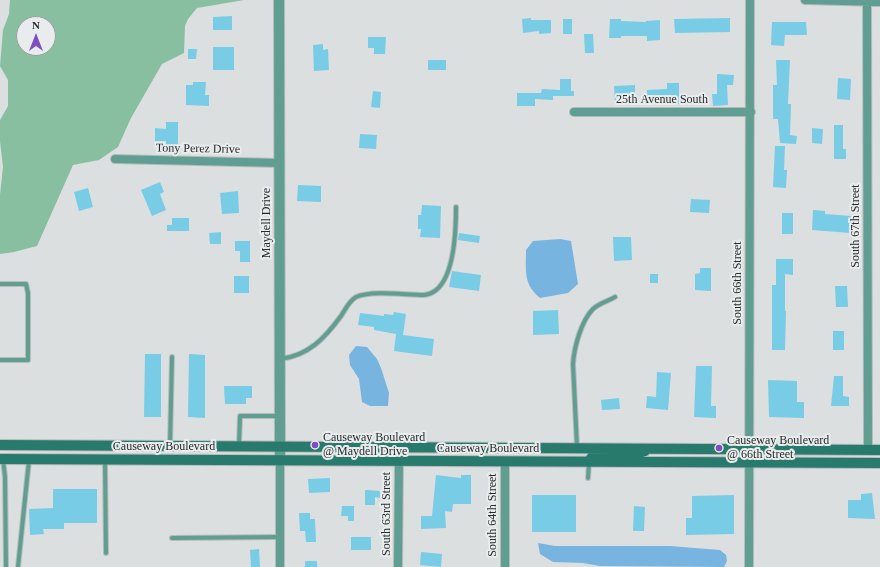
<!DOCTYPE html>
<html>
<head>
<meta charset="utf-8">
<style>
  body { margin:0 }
  #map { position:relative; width:880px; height:567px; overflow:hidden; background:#dbdfdf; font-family:Georgia,serif }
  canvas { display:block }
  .north { position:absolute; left:16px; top:16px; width:40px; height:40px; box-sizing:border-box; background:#e8eced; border:1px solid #9c9e9f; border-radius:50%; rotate:0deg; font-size:11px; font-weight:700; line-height:16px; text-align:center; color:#292a2a }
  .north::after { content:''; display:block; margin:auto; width:14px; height:18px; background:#7f4cc4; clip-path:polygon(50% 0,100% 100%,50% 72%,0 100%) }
</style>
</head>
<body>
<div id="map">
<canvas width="880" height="567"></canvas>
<div class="north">N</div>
</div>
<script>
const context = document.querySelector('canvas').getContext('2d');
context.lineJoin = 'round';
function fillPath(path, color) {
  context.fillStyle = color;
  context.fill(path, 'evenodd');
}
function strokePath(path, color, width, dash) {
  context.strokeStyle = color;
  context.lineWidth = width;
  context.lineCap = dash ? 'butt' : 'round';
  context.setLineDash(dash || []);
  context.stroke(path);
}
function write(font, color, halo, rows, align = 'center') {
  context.font = font + ' Georgia,serif';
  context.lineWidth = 4;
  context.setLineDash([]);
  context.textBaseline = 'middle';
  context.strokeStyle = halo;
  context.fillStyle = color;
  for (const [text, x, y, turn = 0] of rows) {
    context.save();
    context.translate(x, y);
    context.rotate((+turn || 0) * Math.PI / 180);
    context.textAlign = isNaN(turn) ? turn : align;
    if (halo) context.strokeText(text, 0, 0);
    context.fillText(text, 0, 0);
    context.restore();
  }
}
fillPath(new Path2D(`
  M10,0H244L197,8L188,19L185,26L184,53L162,64L131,118L118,147L99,160L73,165L37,246L14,252L0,254V195L3,167L0,141V120L8,106V80L0,66L3,30L9,14ZM24,24H48V48H24Z`), '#89bfa1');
fillPath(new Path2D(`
  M560,239L571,241L578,284L568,293L540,298C523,284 526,270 526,250L533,241Z
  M356,346L367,347L377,359L381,368L389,393L388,406H370L362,402L359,379L350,365L349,355Z
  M538,543L555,546H670L720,550L726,555L727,561L724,567L600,566L583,563L553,562L540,554Z`), '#77b5e0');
fillPath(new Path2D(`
  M232,16V30H213V17Z
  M531,18V20H551V33L539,34V31L523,33L522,19Z
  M730,18V32L675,33L674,19Z
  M563,19H572V34H563Z
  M610,19H621V21L646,22V21L660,20V40L647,41V36H621V38H609Z
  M772,22H806L807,35H785L784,46L771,45Z
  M584,34H593L594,53H585Z
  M368,37H386L385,54H374V48H368Z
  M323,44V50L328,49L329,70L314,71L313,45Z
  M213,47H234V70H213Z
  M188,49H197L196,59H188Z
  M428,60H446V70H428Z
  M776,60H790L788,104H791L790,135L797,136L796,144L780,143L778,119H773V85H777Z
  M717,74L734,75L733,85H727L728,105L713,106L712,94H717Z
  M838,78L851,79L850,100L837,99Z
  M560,79H571V91H574V96H553V100L535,99V106H517V93H541L542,89L560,90Z
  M193,82H206L205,95H209V106L186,105V85H193Z
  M667,83H679V104H667V102H647V90L667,89Z
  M635,85V101L615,102L614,86Z
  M373,91L381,92L380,108L371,107Z
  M166,122H178V148H166V141H155V128L166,129Z
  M834,125H843V149H846V159H834Z
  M812,128L823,129L822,144L812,143Z
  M360,134L377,135L376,149L359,148Z
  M775,146H785L784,170H787L786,188L773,187Z
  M160,182L164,192L160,194L166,210L152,216L141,190Z
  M298,185L321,186V202L297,201Z
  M88,188L93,207L79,211L74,192Z
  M238,191L239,213L222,214L220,193Z
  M691,199L710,200L709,213L690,212Z
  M422,205L441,206L440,238L420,237L421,229H418V215H421Z
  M813,210L825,211V214L851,216L850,233L812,230Z
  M782,213H793V234H782Z
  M172,218H189V231H167V225H172Z
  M221,232V244H210L209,233Z
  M459,233L480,236L479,243L458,240Z
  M613,237H631L632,260L614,261Z
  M235,241H250V262H240V251H235Z
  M776,259H793V275L785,274V311H786L785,350H772V285H776Z
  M700,268H711V291L695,290V274L700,273Z
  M452,271L481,275L479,291L449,287Z
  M650,274H658V283H650Z
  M234,276H249V293H234Z
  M835,286H847L848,307H836Z
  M558,310L559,334L533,335V311Z
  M394,312L406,314L403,335L434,339L432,356L394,351L396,334L374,330V327L358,325L360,313L384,316V314L393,315Z
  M833,331H844V350H833Z
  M145,354H161V417H144Z
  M189,354L205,355V418L188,417Z
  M696,366H712L711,406H716V418L694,417Z
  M657,372L671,373L668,410L646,408L647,396L656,397Z
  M834,376H843V396L849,397V406H831Z
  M768,380L797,381V402H804V418L769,417Z
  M224,386H252V398H246V404H225Z
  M619,398L620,409L602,410L601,400Z
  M436,475L461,478V475H471V504H453L452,512L445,511L446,528L421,529V516H432Z
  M330,478V492L309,493L308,479Z
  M53,489H97V523H64V529H43L44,534L30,535L29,509L53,508Z
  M365,490L380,491V498L375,497V505H365Z
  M872,493L875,519L848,518V500H861V494Z
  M532,495H576V532H532Z
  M734,495V534L686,535V518H692V496Z
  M342,506H354V521H348V516H341Z
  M634,506L645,507L644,531H633Z
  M299,513H310V519H315L316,542H306L305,531H300Z
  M351,537H371V550H351Z
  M259,549L260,567H251L250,550Z
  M421,552L442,554L441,567L420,565Z
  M305,561H317V567H305Z`), '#78cce6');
const service = new Path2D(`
  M0,284H26L28,293V360H0
  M280,359C308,356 325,338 341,316C345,310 349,301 356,297C373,290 405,295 424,295C455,292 456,230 456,207
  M170,445L172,357
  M239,446L240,416H279
  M577,447L573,364C574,348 581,321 593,309C598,304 608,301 615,297
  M3,459L5,477L6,567
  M105,460L106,553
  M588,478L589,462
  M172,538L280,537
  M18,567L29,460`);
const minor = new Path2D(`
  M805,0L880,2
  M867,2L868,450
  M574,112H751
  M115,159L280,163
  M280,567V460
  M398,567L399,461
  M505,567V462
  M749,567L750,0`);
const tertiary = new Path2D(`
  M279,0L280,460`);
const secondary = new Path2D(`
  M0,445L880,450
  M0,459L880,463
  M589,462C590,460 591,458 592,457C601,451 630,457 645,451`);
strokePath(service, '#b7bbbb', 6);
strokePath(minor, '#b7bbbb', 10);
strokePath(tertiary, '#b7bbbb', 12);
strokePath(secondary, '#b7bbbb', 12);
strokePath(service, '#609e91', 4);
strokePath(minor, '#609e91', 8);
strokePath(tertiary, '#609e91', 10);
strokePath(secondary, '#277a6c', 10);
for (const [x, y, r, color] of [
  [315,445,4,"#7f4cc4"],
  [719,448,4,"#7f4cc4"]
]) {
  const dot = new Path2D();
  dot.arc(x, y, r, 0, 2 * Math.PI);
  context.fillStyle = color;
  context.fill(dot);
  strokePath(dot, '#e8eced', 1.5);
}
write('12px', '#292a2a', '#e8eced', [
  ["25th Avenue South",662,100],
  ["Tony Perez Drive",198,149,1],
  ["Maydell Drive",267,223,-90],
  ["South 67th Street",856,226,-90],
  ["South 66th Street",738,283,-90],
  ["Causeway Boulevard",164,447],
  ["Causeway Boulevard",488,449],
  ["South 63rd Street",387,514,-90],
  ["South 64th Street",493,515,-90]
]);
write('12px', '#292a2a', '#e8eced', [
  ["Causeway Boulevard",323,438],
  ["@ Maydell Drive",323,452],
  ["Causeway Boulevard",727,441],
  ["@ 66th Street",727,455]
], 'left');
</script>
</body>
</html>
